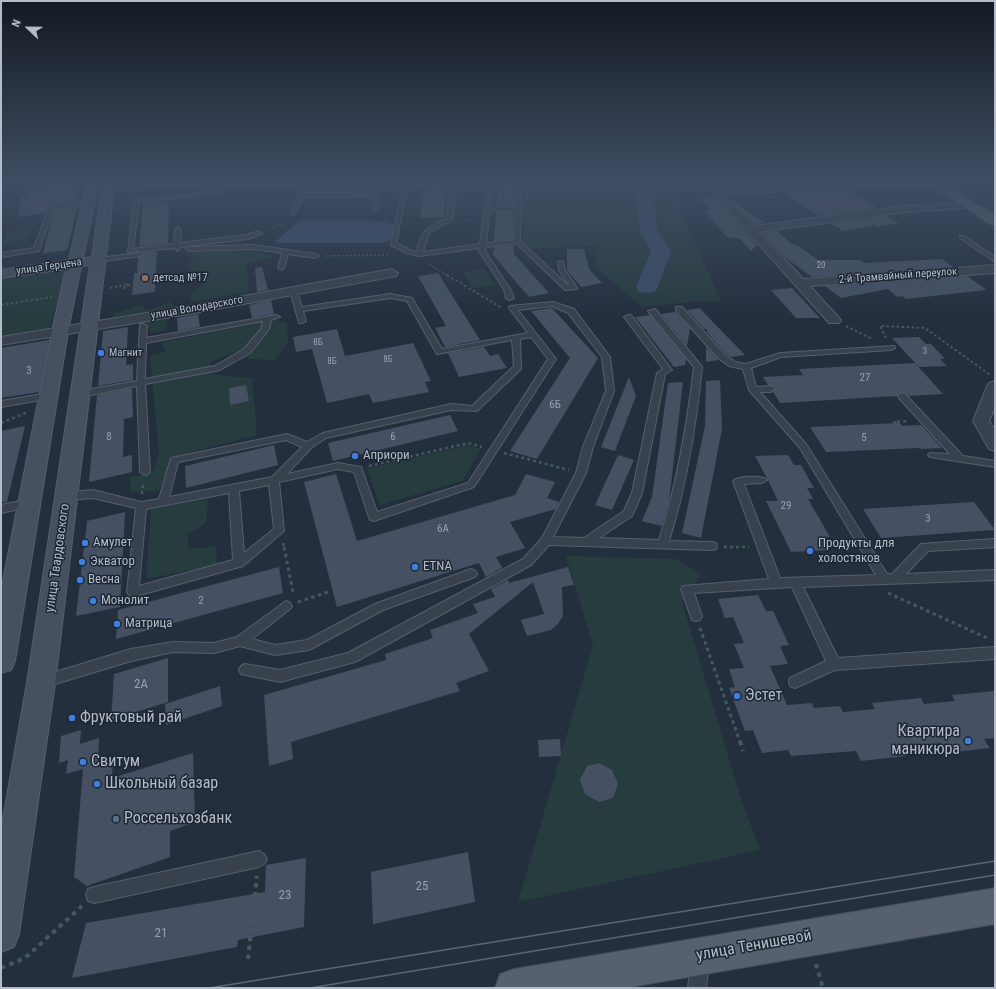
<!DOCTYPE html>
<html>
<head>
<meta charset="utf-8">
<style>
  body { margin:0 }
  #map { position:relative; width:996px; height:989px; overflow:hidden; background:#242f3e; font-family:"Roboto Condensed",sans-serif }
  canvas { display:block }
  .frame { position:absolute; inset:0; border:2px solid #b4bcc9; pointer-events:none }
  .north { position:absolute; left:8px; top:8px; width:40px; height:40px; -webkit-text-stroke:3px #1d2633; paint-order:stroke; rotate:292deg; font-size:11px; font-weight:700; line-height:16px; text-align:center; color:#b4bcc9 }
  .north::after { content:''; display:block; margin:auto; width:14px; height:18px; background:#b4bcc9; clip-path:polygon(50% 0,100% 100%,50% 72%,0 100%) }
</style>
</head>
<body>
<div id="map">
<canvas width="996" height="989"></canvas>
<div class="frame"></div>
<div class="north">N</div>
</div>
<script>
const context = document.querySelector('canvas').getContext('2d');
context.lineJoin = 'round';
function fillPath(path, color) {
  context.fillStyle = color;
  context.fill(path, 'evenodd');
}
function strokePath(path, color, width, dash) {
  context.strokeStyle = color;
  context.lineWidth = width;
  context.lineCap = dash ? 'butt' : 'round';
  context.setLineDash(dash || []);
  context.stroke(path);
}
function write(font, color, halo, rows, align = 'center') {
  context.font = font + ' "Roboto Condensed",sans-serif';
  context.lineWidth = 3;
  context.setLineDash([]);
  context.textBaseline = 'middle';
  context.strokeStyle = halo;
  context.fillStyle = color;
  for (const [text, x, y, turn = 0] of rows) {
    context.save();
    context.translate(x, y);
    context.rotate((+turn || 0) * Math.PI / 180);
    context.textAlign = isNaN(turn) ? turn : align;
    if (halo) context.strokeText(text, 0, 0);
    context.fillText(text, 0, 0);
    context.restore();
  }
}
fillPath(new Path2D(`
  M512,181H834L673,193L721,301H700L643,307L597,269L595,246L528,249L522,242L523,185Z
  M31,229L27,239L3,243L8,232Z
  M248,250L275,256L245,265L248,274L249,292L190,302L191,293L206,282L202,271H189L187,265L194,259L183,253Z
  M67,265L50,328L1,336V276Z
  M484,268L496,285L472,288L463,272Z
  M170,301L174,307L113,317V312H119L142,304L146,310L153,309Z
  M166,319L168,330L151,333L148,326L143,323Z
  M278,320L287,323L288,343L275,360L250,359L235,352L210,362L216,375L252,378L257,435L172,457L159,491L131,492L130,478L153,472L159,453L150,356L165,352L162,342ZM246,385L248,401L230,405L229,388Z
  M466,445L481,449L462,481L380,505L367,469Z
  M208,499L206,523L187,534L189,549L216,546L217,565L146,579L151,509Z
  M566,556L676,559L701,574L682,602L741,799L760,850L518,902L593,645Z`), '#263c3f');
fillPath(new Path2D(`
  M299,221L378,222L390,223L396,226L392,239L383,243H278L276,241Z`), '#394c67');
fillPath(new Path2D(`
  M634,181H650L658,231L671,251L658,287L655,292L647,293L639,292L636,287L651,251L640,231Z`), '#394c67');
fillPath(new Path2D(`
  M59,181H81L76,202L49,206L45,213L18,217L21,197L27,196L29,187L47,185V189L52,191Z
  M427,186H446L444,217L420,218L424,187Z
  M498,186H514V206H496Z
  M845,188L878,208L819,216L783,193L809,191L808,190Z
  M714,196L757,245L751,251L740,239L727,237L704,211L710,210L700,198Z
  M169,201L168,243L139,247L143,204Z
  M732,201L765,223L755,224Z
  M77,208L67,250L43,253L54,210Z
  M496,212H513V239L494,241Z
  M886,216L899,223L877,227L874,225L844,231L831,224Z
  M777,231L792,244H795L818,260H861L864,263L942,259L953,267L812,277L786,258L763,233Z
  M514,245V254L549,293L529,297L493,255L494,247Z
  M567,249H584L589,269L602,283L581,287L567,270Z
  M157,251L155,292L132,295L134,273H137L138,258L143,255L141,252Z
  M262,267L268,290L257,292L255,268Z
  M438,273L480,340L445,347L435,328L446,326L418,276Z
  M967,276L987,290L906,299L902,296L897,297L888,289L841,298L825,286Z
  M792,288L820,318H796L771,290Z
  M271,300L274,314L252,318L249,305Z
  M552,308L598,358L537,459L510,451L570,358L531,311Z
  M700,308L707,316L745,355L731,357L725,353L707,332V329H704L687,310Z
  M675,312L690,328L687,346L661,314Z
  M198,314L200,327L178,331L177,318Z
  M650,315L686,359L685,365L674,367L635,317Z
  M128,327L126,365L133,364V380L98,386L103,331Z
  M337,329L345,356L413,343L431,381L425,382L429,392L373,403L369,394L327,403L312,349L296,352L293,337Z
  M919,337L926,344H931L945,359H940L947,366L919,367L892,338Z
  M49,340L39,392L1,398V348Z
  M484,347L490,356L498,354L507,368L459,377L448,353Z
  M706,347L717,359L718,360L706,362Z
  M915,363L943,394L909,396L902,392L897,396L780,403L773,392L776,388L768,385L763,377L803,375L799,369Z
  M629,377L636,396L615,451L601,447Z
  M720,380L722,429L701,538L682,533L705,426L706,381Z
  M683,382L669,501L662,526L642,521L652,497L668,383Z
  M246,385L249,401L230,405L229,388Z
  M132,388L133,417L124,419L123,457L132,455V472L89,482L97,395Z
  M450,415L458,431L333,461L328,443Z
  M900,423L902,426L921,425L942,448L921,449L920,448L826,452L810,427Z
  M25,426L7,502H1V431Z
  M274,445L278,465L186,488L185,466Z
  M618,455L634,460L612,510L595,505Z
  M788,455L794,465H801L814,488H807L813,499H808L830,537L822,538L829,550L791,552L766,501H778L768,480L755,456Z
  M336,474L357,541L515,495L526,474L555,482L547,498L559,502L556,509L510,522L525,548L496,557L502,568L486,577L479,563L337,607L304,482Z
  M974,502L995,530L881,538L863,509Z
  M125,512L120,607L76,616L87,521Z
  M279,567L283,593L116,639L118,610Z
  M568,567L574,585L562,587L563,616L558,624L551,630L527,636L521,620L544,614L533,582L469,634L489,671L456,683L460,691L291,742L293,759L269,766L264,695L386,660L385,654L433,638L430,630L478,613L473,604L495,597L491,589L508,580L509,583Z
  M758,595L766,611H773L789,645L780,646L788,664L770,666L787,705L812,703L814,708L840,706L843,712L875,709L872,703L921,698L924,704L955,701L952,695L995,691V738L984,739L990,748L946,753L941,743L901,747L906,756L861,761L856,751L791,756L788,750L762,753L753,730L745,731L729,688L735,687L729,669L744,668L734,644L744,643L733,617L725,618L718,599Z
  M168,658V702L111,720L114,674Z
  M220,686L222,706L166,725L165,704Z
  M81,730L80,744L99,738L98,763L113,759L112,778L193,753L195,822L170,831V857L87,886L74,877L83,769L66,774L68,760L59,763L61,736Z
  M560,739L561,756L539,757L538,740Z
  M599,763L612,770L618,784L613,798L599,802L585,794L580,780L587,766Z
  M468,852L475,902L373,924L371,872Z
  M306,858L304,927L238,940L237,947L72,978L86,923L265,892L266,865Z`), '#455162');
const lane = new Path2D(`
  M50,181H56L54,188L51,190L48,188Z
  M225,181L228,183L217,194L139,202L133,249L174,244L175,229L178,227L181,229L180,243L247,235L259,231L262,233L261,234L248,239L180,247L179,250L177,251L174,248L128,252L134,200L215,191Z
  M452,181H458L452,220L429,233L423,252L480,244L488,181H494L490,207H515L516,181H522L520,241L570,287L559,270L558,262L563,261L565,270L577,288L576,289L565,290L516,243L486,247L485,251L510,289L514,298L510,300L506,298L504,289L479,251V248L419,256L406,253L391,245L402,187L407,188L396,243L410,250L416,252C421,231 427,227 446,219ZM490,211H515L514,240L486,243Z
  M304,186L307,188L305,193L380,194L378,209L375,211L372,209L375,197H304L295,214H291L301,188Z
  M88,202L90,203V205L53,209L39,251L1,257V253L34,248L49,207Z
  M960,236H964L995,257V262L960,238Z
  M253,245L316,254L319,256L316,258L288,254L284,268L281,270L278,268L282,253L253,249L189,251L186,249L189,247Z
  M139,253L142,255L141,256L98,262L95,260L98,258Z
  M291,289L296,290L302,307L390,294L412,298L442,349L528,333L509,308L510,306L553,302L574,309L610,357L614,391L593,447L586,473L553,537L584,538L624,511L632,493L657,373L663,369L624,317L628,315H631L672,370L665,374L642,493L632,516L599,538L659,540C677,484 687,426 694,367L648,311L655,309L702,367C696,426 687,484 669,541L712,542L716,543L717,546L716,549L712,550L549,545L531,565L355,662L280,682L241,674L239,670L241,666L245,664L280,670L348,653L523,559L542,538L576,473L583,447L606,391L602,357L568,313L552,306L518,310L556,359L474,487L374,521L370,520L354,472L338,469L279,482L284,531L243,566L133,597L129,595L127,592L136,508L93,498L66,500L62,499L61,496L62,493L93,490L141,502L159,499L171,458L287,434L307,442L323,433L451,404L472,406L514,366L512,340L437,354L407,301L390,298L303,311L306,321L302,323H299L290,290ZM531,337L548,359L468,483L377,512L361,467L338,463L287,474L311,448L326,438L451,410L477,411L521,369L520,339ZM286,440L302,447L272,477L169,497L178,462ZM269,485L274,529L244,553L239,491ZM229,493L233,560L139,586L146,509Z
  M676,307H682L724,354L735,362L746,364L780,353L894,346L895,348L891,350L781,357L751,368L756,387L771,386L775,389L771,392H760L806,444L887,574H892L921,544L995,539V547L928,551L906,574L995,570V580L803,587L838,658L995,647V659L835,670L795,688L790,686L789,682L790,678L826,661L792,587L694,593L702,616L700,620L696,621L692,620L681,589L683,586L769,579L733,481C737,476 763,475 767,480L762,483L744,484L780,578L876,575L800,448L749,390L743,369L729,366L718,358L676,311Z
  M276,315L280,317L271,320L269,329L250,353L220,370L145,384L150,472L148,474L145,475L140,472L137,386L80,397L76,394L80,391L137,381L140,324H143L147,326L146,338ZM263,321L261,329L244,349L215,366L145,379L146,343Z
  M49,393L52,394V398L1,407V401Z
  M902,393L905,394L963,456L995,461V467L930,457L928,455L930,453L950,454L899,398L898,396Z
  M30,499L34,500L35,503L34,506L1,513V505Z
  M471,569L475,571L477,574L475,577L383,610L309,650L275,655L240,646L214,653L173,652L131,661L42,688L37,686L36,682L37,678L42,676L131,649L173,642L214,643L237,637L286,601L290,603L292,606L290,609L252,639L275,645L307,640L375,604Z
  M259,851L264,854L267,859L264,864L259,867L94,903L88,901L86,895L88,889L94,887Z
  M700,953L706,956L709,962L706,988H688L691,962L694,956Z`);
const street = new Path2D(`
  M149,181H303L307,185H403L416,181H524L519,184H427L404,191H304L300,190L296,185L157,186L108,192L103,189L108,186Z
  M812,181H842L837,184L779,191L725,195L754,226L905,206L969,202L974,205L969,208L905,212L760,232L803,279L995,265V273L810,286L841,320L839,323H829L712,192L717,189Z
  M852,181H936L937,182L932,185L873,187L853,183Z
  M392,269L398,273L396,276L189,314L1,345V337L189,306Z
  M995,381V407L989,421L995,430V451L989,449L973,421L987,386L989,383Z`);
const secondary = new Path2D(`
  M87,181H99L83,258L92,257L103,181H115L55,683L19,934L14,947L1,952V830L27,683L90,265L81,266L68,331L15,661L11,670L1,673V591L52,331L66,269L1,278V270L69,260Z`);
const primary = new Path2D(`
  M925,181H939L995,215V225L990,224Z
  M995,888V924L625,988H495L500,974L514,969Z`);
strokePath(lane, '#565f6c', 2);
strokePath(street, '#565f6c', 2);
strokePath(secondary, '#565f6c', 2);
strokePath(primary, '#414a57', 2);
strokePath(new Path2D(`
  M63,187L78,185
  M301,220L388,221
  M460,220H475
  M268,229L290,222
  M326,256L389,255
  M429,264L448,276`), '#44595c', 1.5, [2, 2]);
strokePath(new Path2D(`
  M447,275L502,308
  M127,284L128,285L124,288L120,286Z
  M128,285L138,284
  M110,288L120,286
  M1,305L52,297
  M846,326L872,339
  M886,338L880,326L925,328L989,374`), '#44595c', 2, [2.5, 2.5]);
strokePath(new Path2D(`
  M1,423L28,412
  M896,424L894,422L909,421
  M504,453L569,470
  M369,466L468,443L482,447
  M142,494L143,483
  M283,543L284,548
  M724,547H749`), '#44595c', 2.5, [3, 3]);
strokePath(new Path2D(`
  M284,547L293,592L292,595
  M888,593L987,638
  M298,602L328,592
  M700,628L740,742`), '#44595c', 3, [3.5, 3.5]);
strokePath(new Path2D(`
  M740,741L743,751
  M248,959L257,876
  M816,964L823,988
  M1,968L25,958L82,906`), '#44595c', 4, [4.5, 4.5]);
fillPath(lane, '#38414e');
fillPath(street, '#38414e');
fillPath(secondary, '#465061');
fillPath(primary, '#56606e');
strokePath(new Path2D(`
  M209,988L995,861
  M310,988L995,875`), '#5a6575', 1.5);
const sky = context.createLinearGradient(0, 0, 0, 319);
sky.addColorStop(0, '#141a22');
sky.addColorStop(0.57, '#3f4d63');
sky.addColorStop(1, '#3f4d6300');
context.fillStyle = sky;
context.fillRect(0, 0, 996, 319);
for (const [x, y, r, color] of [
  [145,278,4,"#8d6e63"],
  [101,353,4,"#3f7fe0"],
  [355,456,4,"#3f7fe0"],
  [85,543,4,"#3f7fe0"],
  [810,551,4,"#3f7fe0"],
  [82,562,4,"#3f7fe0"],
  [415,567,4,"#3f7fe0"],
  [80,580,4,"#3f7fe0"],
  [93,601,4,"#3f7fe0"],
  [117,624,4,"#3f7fe0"],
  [737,696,4,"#3f7fe0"],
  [72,718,4,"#3f7fe0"],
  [968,741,4,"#3f7fe0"],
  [83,762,4,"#3f7fe0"],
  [97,784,4,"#3f7fe0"],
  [116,819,4,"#5c6f8a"]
]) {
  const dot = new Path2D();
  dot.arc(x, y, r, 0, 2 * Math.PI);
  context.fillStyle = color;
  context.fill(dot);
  strokePath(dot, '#1d2633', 1.5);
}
write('9px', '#98a1af', null, [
  ["20",821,266],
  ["8Б",318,343],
  ["3",925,352],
  ["8Б",388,360],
  ["8Б",332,362]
]);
write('11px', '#b4bcc9', '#1d2633', [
  ["улица Герцена",49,267,-8],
  ["2-й Трамвайный переулок",898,276,-4],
  ["улица Володарского",197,308,-10]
]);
write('11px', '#b4bcc9', '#1d2633', [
  ["детсад №17",153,278],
  ["Магнит",109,353]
], 'left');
write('11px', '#98a1af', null, [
  ["3",29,371],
  ["27",865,378],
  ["6Б",555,405],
  ["8",109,437],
  ["6",393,437],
  ["5",864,438],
  ["29",786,506],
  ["3",928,519],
  ["6А",443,529],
  ["2",201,601]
]);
write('13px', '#b4bcc9', '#1d2633', [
  ["Априори",363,456],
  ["Амулет",93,543],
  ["Продукты для",818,544],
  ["холостяков",818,559],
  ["Экватор",90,562],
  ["ETNA",423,567],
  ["Весна",88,580],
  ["Монолит",101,601],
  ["Матрица",125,624]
], 'left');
write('13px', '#b4bcc9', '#1d2633', [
  ["улица Твардовского",58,558,-82]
]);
write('13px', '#98a1af', null, [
  ["2А",141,685],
  ["25",422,887],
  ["23",285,896],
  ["21",161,934]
]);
write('16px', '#b4bcc9', '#1d2633', [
  ["Эстет",745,696],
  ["Фруктовый рай",80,718],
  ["Квартира",960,732,"right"],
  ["маникюра",960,750,"right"],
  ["Свитум",91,762],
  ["Школьный базар",105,784],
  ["Россельхозбанк",124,819]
], 'left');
write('16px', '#b4bcc9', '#1d2633', [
  ["улица Тенишевой",754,946,-10]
]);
</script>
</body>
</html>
